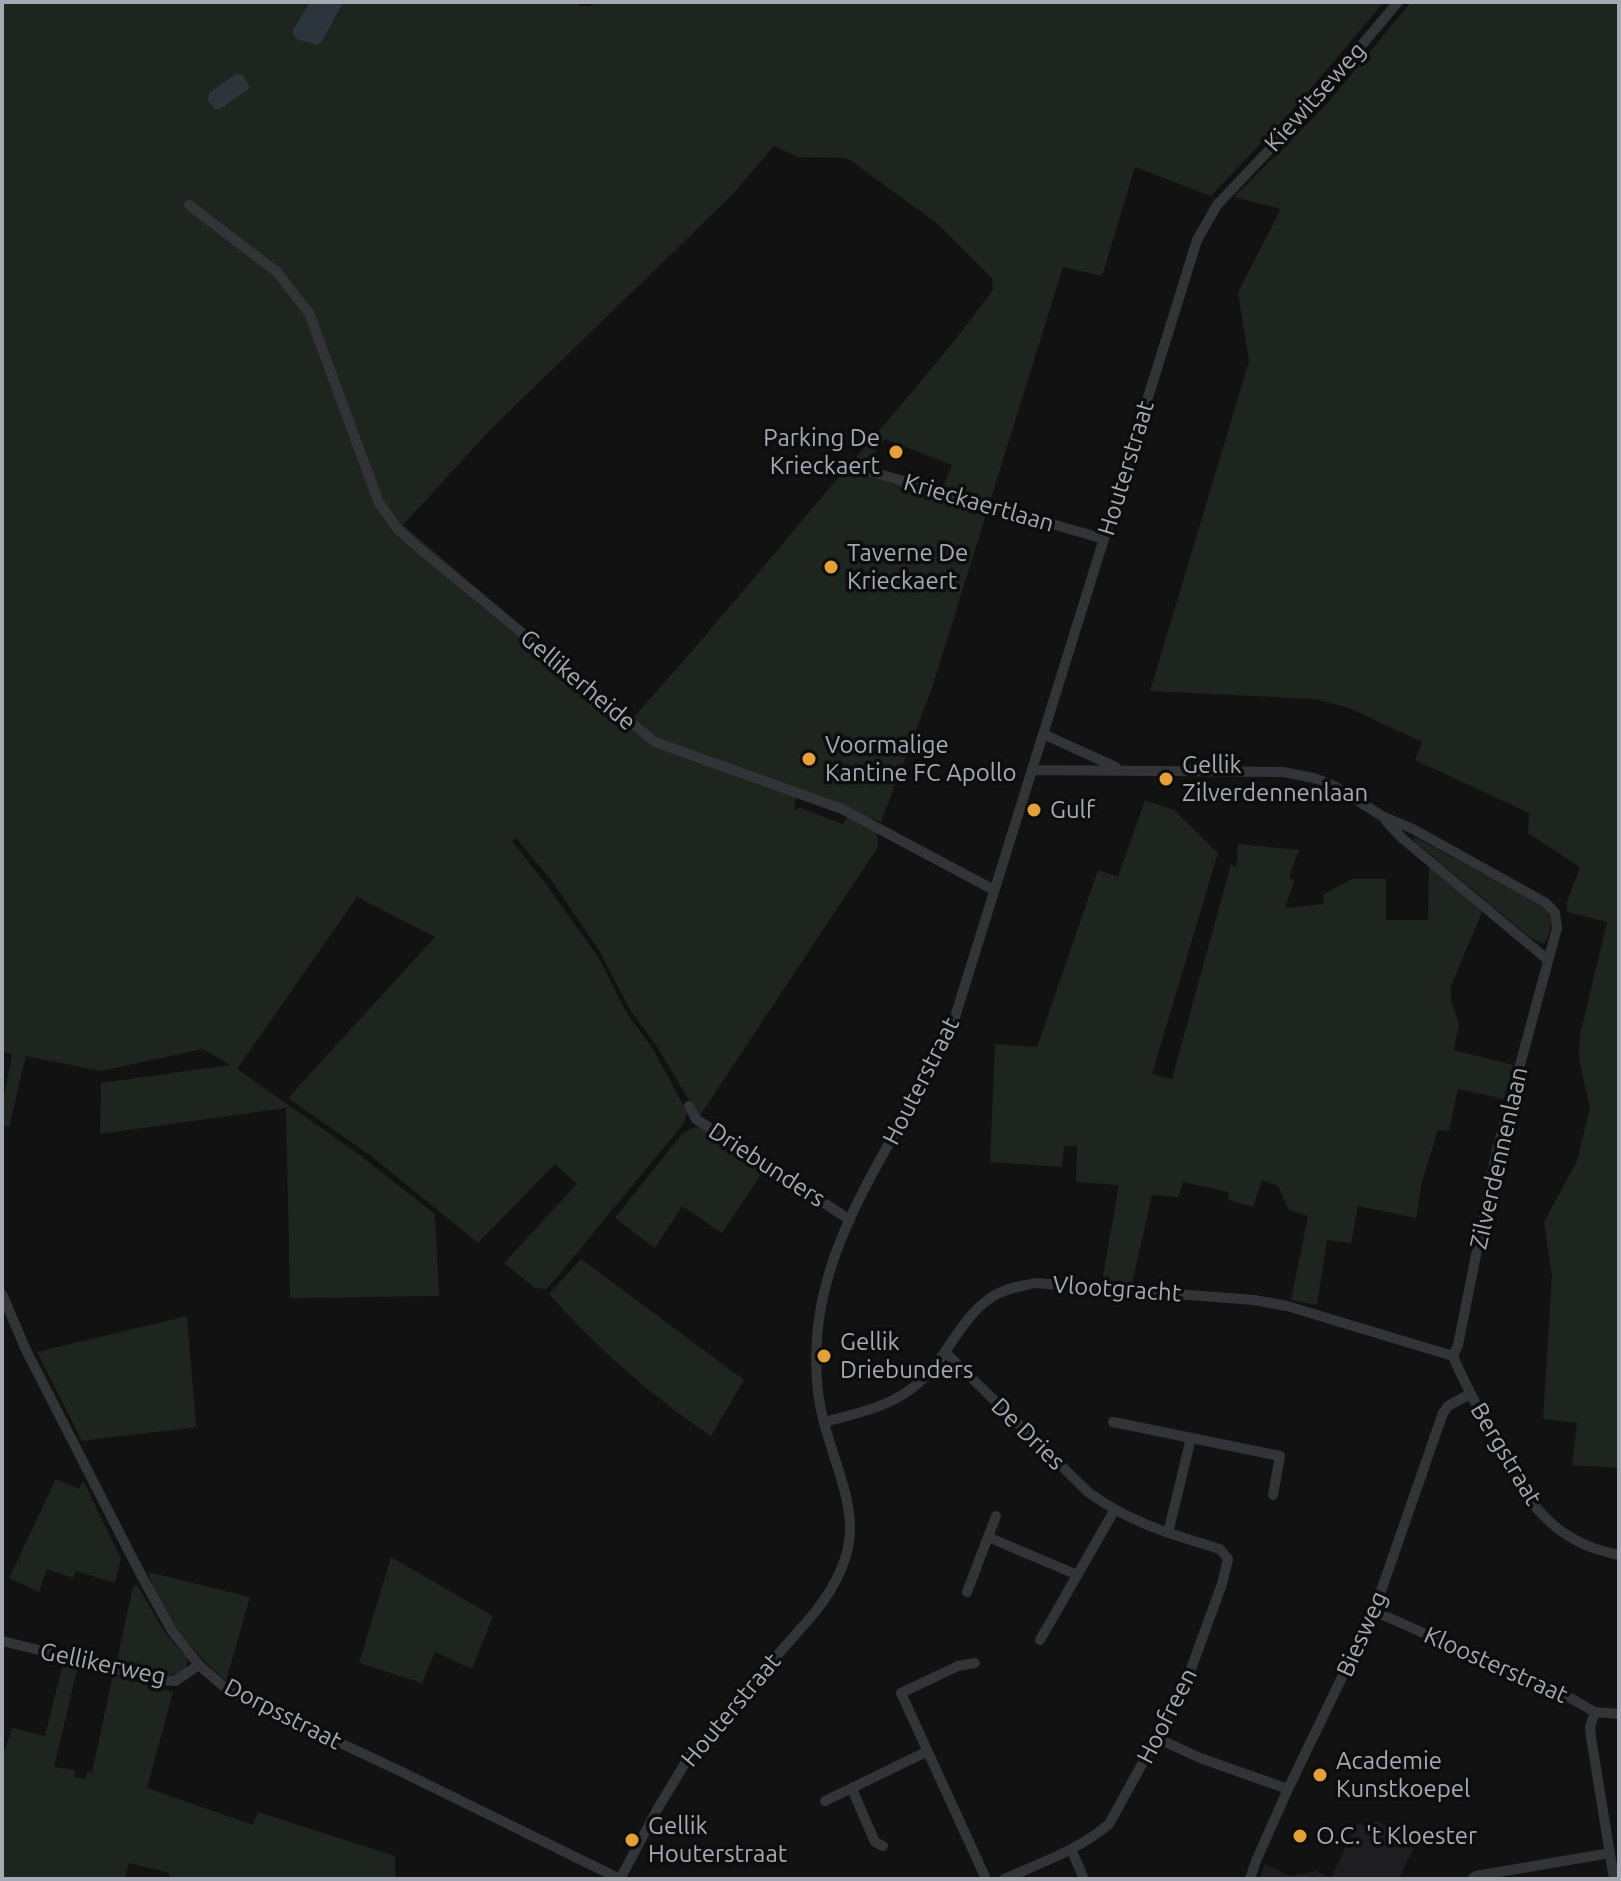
<!DOCTYPE html>
<html>
<head>
<meta charset="utf-8">
<style>
  body { margin:0 }
  #map { position:relative; width:1621px; height:1881px; overflow:hidden; background:#121213; font-family:Ubuntu,sans-serif }
  canvas { display:block }
  .frame { position:absolute; inset:0; border:4px solid #a4a9b3; pointer-events:none }
</style>
</head>
<body>
<div id="map">
<canvas width="1621" height="1881"></canvas>
<div class="frame"></div>
</div>
<script>
const context = document.querySelector('canvas').getContext('2d');
context.lineJoin = 'round';
function fillPath(path, color) {
  context.fillStyle = color;
  context.fill(path, 'evenodd');
}
function strokePath(path, color, width, dash) {
  context.strokeStyle = color;
  context.lineWidth = width;
  context.lineCap = dash ? 'butt' : 'round';
  context.setLineDash(dash || []);
  context.stroke(path);
}
function write(font, color, halo, rows, align = 'center') {
  context.font = font + ' Ubuntu,sans-serif';
  context.lineWidth = 7;
  context.setLineDash([]);
  context.textBaseline = 'middle';
  context.strokeStyle = halo;
  context.fillStyle = color;
  for (const [text, x, y, turn = 0] of rows) {
    context.save();
    context.translate(x, y);
    context.rotate((+turn || 0) * Math.PI / 180);
    context.textAlign = isNaN(turn) ? turn : align;
    if (halo) context.strokeText(text, 0, 0);
    context.fillText(text, 0, 0);
    context.restore();
  }
}
fillPath(new Path2D(`
  M1375,1820L1417,1841L1399,1879H1259L1265,1864L1289,1876L1316,1871L1331,1878L1357,1823L1370,1829Z`), '#1e1e20');
fillPath(new Path2D(`
  M2,2H310L292,31C301,37 311,48 322,42L342,6L338,2H576L580,6H590L596,2H1384L1296,106L1211,196L1135,167L1102,276L1063,267L932,688L881,822L797,789L794,810L800,808L843,824L848,816L877,830L878,847L699,1117L656,1045L630,1010L600,952L552,881L516,838L512,841L546,884L600,960L626,1012L653,1049L687,1112L684,1123L547,1289L535,1288L504,1263L577,1184L555,1164L478,1243L371,1156L288,1098L435,937L357,897L237,1069L357,1153L435,1214L439,1296L290,1298L286,1108L100,1134L101,1083L230,1065L203,1049L101,1071L26,1056L9,1127L2,1125V1107L12,1054L2,1052ZM774,146L798,157L847,158L938,224L992,278L993,290C940,362 880,429 822,497C759,572 697,647 631,720L403,525L490,430L732,195ZM885,439L952,465L942,489L865,465Z
  M1411,2H1619V1468L1572,1465L1577,1423L1543,1419L1552,1277L1544,1222L1577,1161L1590,1108L1579,1059L1580,1035L1607,922L1567,912V902L1580,867L1528,833L1529,813L1415,760L1422,742L1349,708L1315,699L1150,691L1249,361L1238,292L1281,209L1234,197L1325,106Z
  M1145,800L1174,810L1218,853L1152,1074L1172,1079L1231,864L1236,868L1238,844L1299,850L1289,877L1294,881L1285,908L1323,904L1324,894L1352,879H1386V920H1428L1429,863L1482,912L1451,986V1001L1459,1024L1454,1050L1513,1065L1504,1099L1458,1089L1449,1131L1438,1130L1422,1181L1416,1218L1358,1206L1351,1243L1327,1240L1317,1305L1291,1300L1308,1216L1289,1210L1278,1186L1262,1180L1253,1207L1229,1200L1228,1192L1183,1182L1178,1197L1152,1195L1132,1284L1102,1281L1119,1185L1076,1182L1077,1146H1064L1062,1167L990,1162L995,1044L1037,1047L1098,870L1118,877Z
  M1415,837L1543,907C1554,917 1552,932 1544,944L1531,938L1413,840Z
  M701,1127L765,1168L722,1233L682,1206L655,1248L615,1218L681,1135L692,1128Z
  M581,1259L744,1380L711,1436C648,1393 600,1351 549,1294Z
  M187,1316L196,1427L82,1441L37,1352Z
  M56,1479L79,1489L83,1480L121,1559L115,1583L76,1571L73,1578L47,1569L39,1592L9,1578Z
  M391,1557L493,1616L472,1669L435,1652L422,1683L359,1663Z
  M148,1572L250,1597L226,1681C192,1651 161,1616 148,1572Z
  M137,1585L166,1634L188,1659L186,1668L177,1674L168,1675L117,1661L133,1586Z
  M63,1663L78,1666L54,1767L75,1770L74,1777L85,1779L87,1772H92L113,1675L173,1692L147,1788L253,1825L258,1812L395,1856V1879H168L169,1873L129,1863L125,1879H2V1759L12,1728L45,1736Z`), '#1e251f');
fillPath(new Path2D(`
  M310,2H338L342,5L322,42L317,45L296,39L292,31Z
  M236,74L243,75L250,88L220,109H215L208,101L209,93Z`), '#2c353b');
strokePath(new Path2D(`
  M189,205L277,272L309,313L379,503L397,528L414,544L655,742L842,809L994,890
  M855,467L1104,539
  M1043,734L1116,767
  M1032,770L1283,772L1314,778L1336,787L1382,816L1413,829L1546,903L1555,913L1557,928L1497,1150L1458,1345L1453,1356
  M1386,821L1403,839L1548,960
  M689,1106L696,1119L850,1220
  M2,1294L26,1350L140,1573L172,1631L199,1665L229,1691L400,1771L620,1879
  M946,1353L1088,1492C1130,1523 1171,1534 1220,1549L1228,1559L1222,1584L1184,1688L1109,1824C1079,1850 1040,1863 1004,1879
  M1453,1356C1464,1383 1478,1408 1492,1434C1524,1494 1545,1541 1619,1555
  M824,1422C854,1414 886,1408 911,1389C947,1364 960,1312 999,1293C1011,1287 1023,1286 1035,1283L1254,1300L1287,1306L1453,1356
  M1113,1422L1280,1456L1273,1495
  M1168,1533L1191,1438
  M988,1537L1075,1574
  M967,1592L996,1516
  M1374,1611L1574,1700L1595,1712L1619,1714
  M1040,1640L1114,1511
  M2,1641L161,1680L175,1681L199,1665
  M975,1663L958,1666L901,1693L986,1879
  M1595,1712L1590,1727L1591,1737L1614,1879
  M1157,1738L1200,1758L1288,1789
  M852,1789L875,1842L883,1846
  M825,1801L926,1752
  M1071,1849L1084,1879
  M620,1879L658,1808L690,1755L816,1611C873,1537 846,1501 824,1423C817,1397 815,1365 817,1338C825,1220 911,1124 955,1017L1197,240L1217,205L1306,111L1398,2
  M1250,1879L1256,1861L1288,1789L1374,1611L1443,1413L1448,1406L1470,1394
  M1472,1879L1476,1876L1610,1853`), '#333438', 10);
for (const [x, y, r, color] of [
  [896,452,8,"#e5a037"],
  [831,567,8,"#e5a037"],
  [809,759,8,"#e5a037"],
  [1166,779,8,"#e5a037"],
  [1034,810,8,"#e5a037"],
  [824,1356,8,"#e5a037"],
  [1320,1775,8,"#e5a037"],
  [1300,1836,8,"#e5a037"],
  [632,1840,8,"#e5a037"]
]) {
  const dot = new Path2D();
  dot.arc(x, y, r, 0, 2 * Math.PI);
  context.fillStyle = color;
  context.fill(dot);
  strokePath(dot, '#0d0d0e', 3);
}
write('24px', '#a4a9b3', '#0d0d0e', [
  ["Kiewitseweg",1315,97,-48],
  ["Houterstraat",1126,468,-73],
  ["Krieckaertlaan",979,503,16],
  ["Gellikerheide",578,680,40],
  ["Houterstraat",921,1081,-63],
  ["Zilverdennenlaan",1499,1158,-77],
  ["Driebunders",767,1165,33],
  ["Vlootgracht",1117,1289,4],
  ["De Dries",1028,1434,44],
  ["Bergstraat",1506,1454,59],
  ["Biesweg",1362,1634,-66],
  ["Gellikerweg",103,1664,12],
  ["Kloosterstraat",1496,1665,24],
  ["Houterstraat",731,1710,-50],
  ["Dorpsstraat",283,1714,27],
  ["Hoofreen",1167,1716,-63]
]);
write('24px', '#a4a9b3', '#0d0d0e', [
  ["Parking De",880,438,"right"],
  ["Krieckaert",880,466,"right"],
  ["Taverne De",847,553],
  ["Krieckaert",847,581],
  ["Voormalige",825,745],
  ["Kantine FC Apollo",825,773],
  ["Gellik",1182,765],
  ["Zilverdennenlaan",1182,793],
  ["Gulf",1050,810],
  ["Gellik",840,1342],
  ["Driebunders",840,1370],
  ["Academie",1336,1761],
  ["Kunstkoepel",1336,1789],
  ["Gellik",648,1826],
  ["Houterstraat",648,1854],
  ["O.C. 't Kloester",1316,1836]
], 'left');
</script>
</body>
</html>
